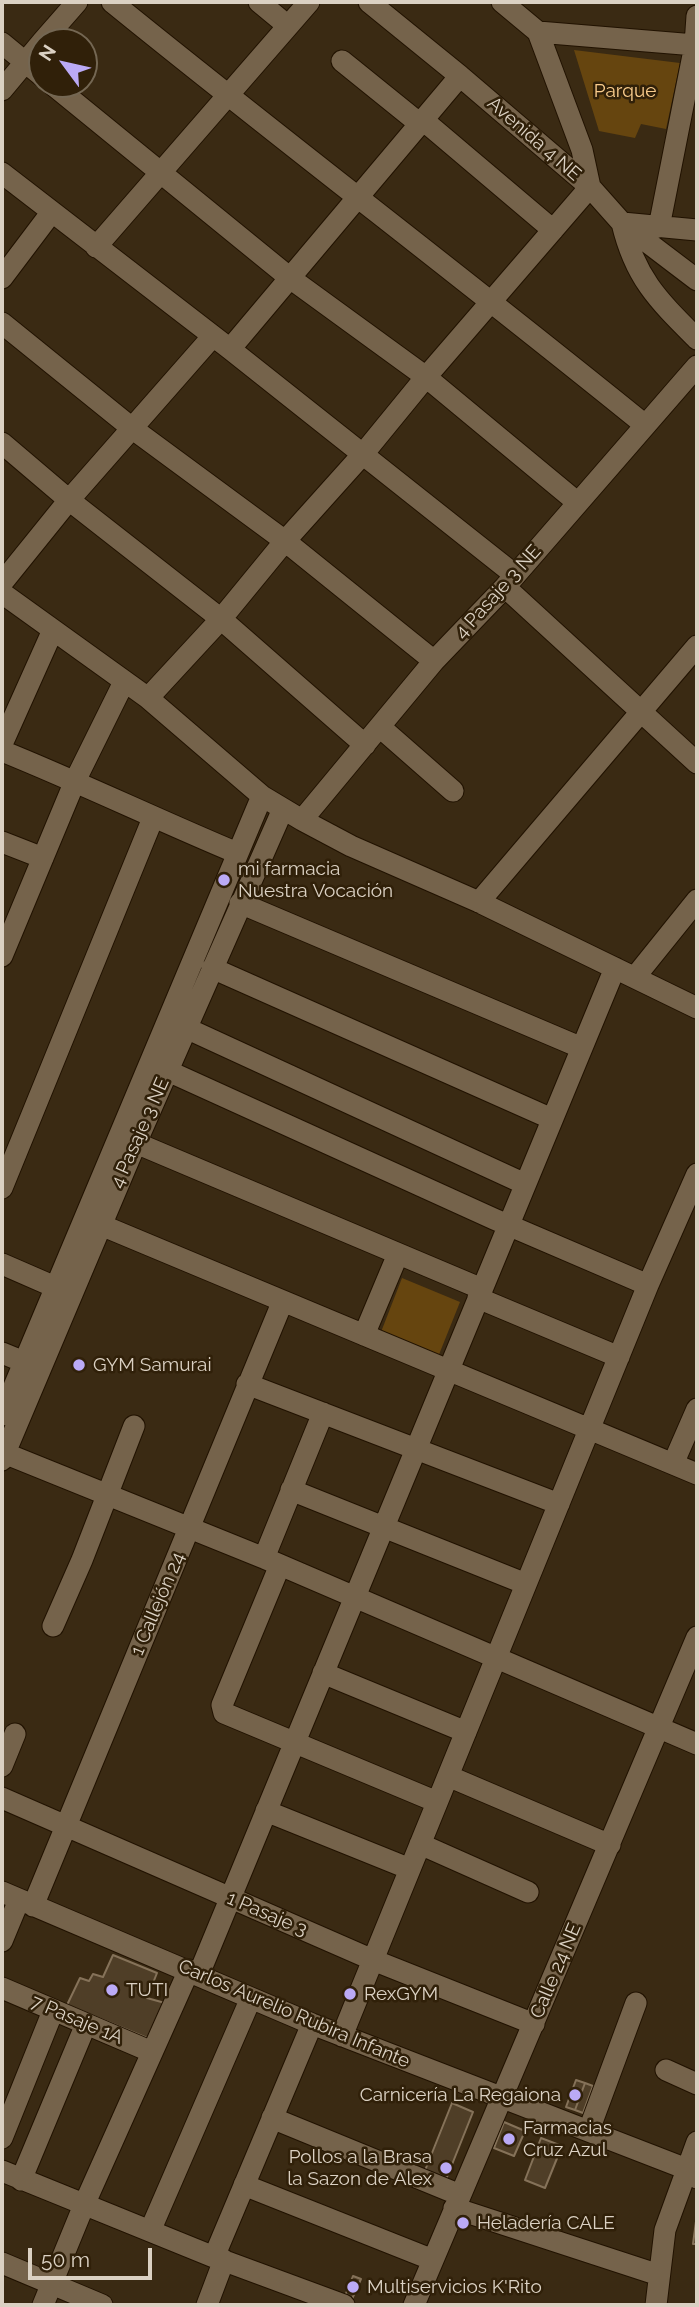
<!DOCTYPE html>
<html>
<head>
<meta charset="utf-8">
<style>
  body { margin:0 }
  #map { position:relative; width:699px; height:2307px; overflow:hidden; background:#3a2a13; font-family:Raleway,sans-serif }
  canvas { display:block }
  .frame { position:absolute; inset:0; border:4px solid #dbd1c3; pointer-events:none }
  .north { position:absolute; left:28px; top:28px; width:70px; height:70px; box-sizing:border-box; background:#302009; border:2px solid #746753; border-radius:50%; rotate:303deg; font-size:19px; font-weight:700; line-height:28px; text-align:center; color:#dbd1c3 }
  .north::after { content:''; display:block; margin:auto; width:24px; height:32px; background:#bbaaf6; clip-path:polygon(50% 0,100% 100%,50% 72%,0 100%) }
  .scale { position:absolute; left:28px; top:2248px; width:124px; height:32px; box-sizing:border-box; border:4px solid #dbd1c3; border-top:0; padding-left:9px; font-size:21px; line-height:24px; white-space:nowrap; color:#dbd1c3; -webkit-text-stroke:5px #302009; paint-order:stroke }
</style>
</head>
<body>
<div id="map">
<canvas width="699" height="2307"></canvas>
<div class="frame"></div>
<div class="north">N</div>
<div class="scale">50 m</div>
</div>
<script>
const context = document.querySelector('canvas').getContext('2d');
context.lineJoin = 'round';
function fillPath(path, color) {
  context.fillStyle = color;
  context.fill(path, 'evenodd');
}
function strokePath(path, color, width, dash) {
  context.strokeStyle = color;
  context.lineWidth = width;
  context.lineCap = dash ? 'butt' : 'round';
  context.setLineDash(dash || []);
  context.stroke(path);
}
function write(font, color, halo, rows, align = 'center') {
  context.font = font + ' Raleway,sans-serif';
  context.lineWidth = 5;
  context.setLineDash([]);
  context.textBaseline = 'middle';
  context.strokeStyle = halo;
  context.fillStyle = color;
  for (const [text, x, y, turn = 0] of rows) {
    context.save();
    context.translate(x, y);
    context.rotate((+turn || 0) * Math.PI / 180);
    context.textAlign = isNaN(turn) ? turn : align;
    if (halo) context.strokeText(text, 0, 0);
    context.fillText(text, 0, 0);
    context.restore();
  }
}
fillPath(new Path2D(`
  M574,50L680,63L666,129L641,124L635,138L599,131Z
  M402,1278L460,1302L438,1357L381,1332Z`), '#66450f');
const building = new Path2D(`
  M113,1955L157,1973L147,1998L165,2003L152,2040L67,2005L80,1978L89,1981L93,1974L103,1977Z
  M576,2080L585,2083L575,2110L566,2107Z
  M585,2083L593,2086L583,2113L575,2110Z
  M452,2103L473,2112L445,2182L424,2173Z
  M504,2122L525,2131L514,2156L494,2148Z
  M541,2138L562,2146L545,2188L525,2180Z
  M697,2214V2244H693Z
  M353,2276L361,2279L352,2299L345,2296Z`);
fillPath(building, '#4f3e27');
strokePath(building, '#857259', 2);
const minor = new Path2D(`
  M112,2C288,145 469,282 645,425
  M259,2L288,26
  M369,2L460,76L590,187L622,223L697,280
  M538,32L695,45L697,16
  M42,42L77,2
  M2,43L42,76
  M342,61L420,124
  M52,84L290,278L426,377L578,503
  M2,90L42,42
  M423,120L553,230
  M2,173L230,349L515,575
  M659,227L695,45H697
  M697,230L622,223C635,278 658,300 697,339
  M96,247L309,2
  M2,278L51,213
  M2,323L133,429L285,541L434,661
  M230,349L460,76
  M2,443L69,500L221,619L365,745
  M2,583L69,500L213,336
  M505,587L697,763
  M2,593L148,698L262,796L302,820L351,846L479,902L697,1008
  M148,698L221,619L285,541L363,454L426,377L590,187L582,150L538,32L502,2
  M380,727L453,791
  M2,744L53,630
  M2,751C81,783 158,820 237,853
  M302,820L434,661L505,587L697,366
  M2,842L43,858
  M479,902L697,646
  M240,903L582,1048
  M2,956L75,781L124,682
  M212,968L552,1119
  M635,977L697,900
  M186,1028L525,1184
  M168,1071L494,1219L648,1285
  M136,1143L482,1289
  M2,1188L153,818
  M101,1225L697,1474
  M2,1264L55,1287
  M478,1298L619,1357
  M364,1335L398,1254
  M2,1353L24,1362
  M247,1384L559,1504
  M2,1415L262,796
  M4,1453L264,1558L697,1744
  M2,1460L136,1143L283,809
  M673,1464L697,1409
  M291,1490L526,1584
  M264,1558L323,1413
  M280,1565L222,1705L224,1713L437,1802
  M53,1626L82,1560L134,1426
  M323,1673L466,1732
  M2,1766L15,1734
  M448,1776L610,1845
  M2,1798L373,1960L534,2024
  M266,1811L410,1869
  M420,1844L528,1892
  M2,1892L312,2024L684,2168L697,2178
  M33,1906L282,1303
  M2,1941L19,1900
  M199,1974L615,968
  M2,1988L152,2052
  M342,2036L648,1285L697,1174
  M666,2070L697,2084
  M272,2118L460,2195
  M589,2130L636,2003
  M2,2138L53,2011
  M2,2171L214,2257L344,2305
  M21,2180L86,2024
  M244,2185L433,2260
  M454,2208L659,2275
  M150,2231L251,1998
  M214,2257L312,2024
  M2,2263L102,2305
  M43,2305L84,2205L189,1970
  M207,2305L224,2260
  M414,2305L697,1637
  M656,2305L665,2230L697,2142`);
strokePath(minor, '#211200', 23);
strokePath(minor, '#75634b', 21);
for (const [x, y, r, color] of [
  [224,880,7,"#bbaaf6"],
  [79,1365,7,"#bbaaf6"],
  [112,1990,7,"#bbaaf6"],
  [350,1994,7,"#bbaaf6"],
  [575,2095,7,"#bbaaf6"],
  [509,2139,7,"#bbaaf6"],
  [446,2168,7,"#bbaaf6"],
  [463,2223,7,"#bbaaf6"],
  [353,2287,7,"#bbaaf6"]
]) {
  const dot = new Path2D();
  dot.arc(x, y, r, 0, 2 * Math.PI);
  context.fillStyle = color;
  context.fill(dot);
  strokePath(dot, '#302009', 2.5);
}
write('19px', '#facc8c', '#302009', [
  ["Parque",625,91]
]);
write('19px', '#dbd1c3', '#302009', [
  ["Avenida 4 NE",534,139,41],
  ["4 Pasaje 3 NE",498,592,-48],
  ["4 Pasaje 3 NE",140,1133,-66],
  ["1 Callejón 24",158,1604,-67],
  ["1 Pasaje 3",267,1914,23],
  ["Calle 24 NE",556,1971,-67],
  ["Carlos Aurelio Rubira Infante",294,2014,23],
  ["7 Pasaje 1A",77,2020,23]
]);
write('19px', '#dbd1c3', '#302009', [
  ["mi farmacia",238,869],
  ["Nuestra Vocación",238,891],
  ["GYM Samurai",93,1365],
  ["TUTI",126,1990],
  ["RexGYM",364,1994],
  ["Carnicería La Regaiona",561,2095,"right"],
  ["Farmacias",523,2128],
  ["Cruz Azul",523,2150],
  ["Pollos a la Brasa",432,2157,"right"],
  ["la Sazon de Alex",432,2179,"right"],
  ["Heladería CALE",477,2223],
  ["Multiservicios K'Rito",367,2287]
], 'left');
</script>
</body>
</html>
